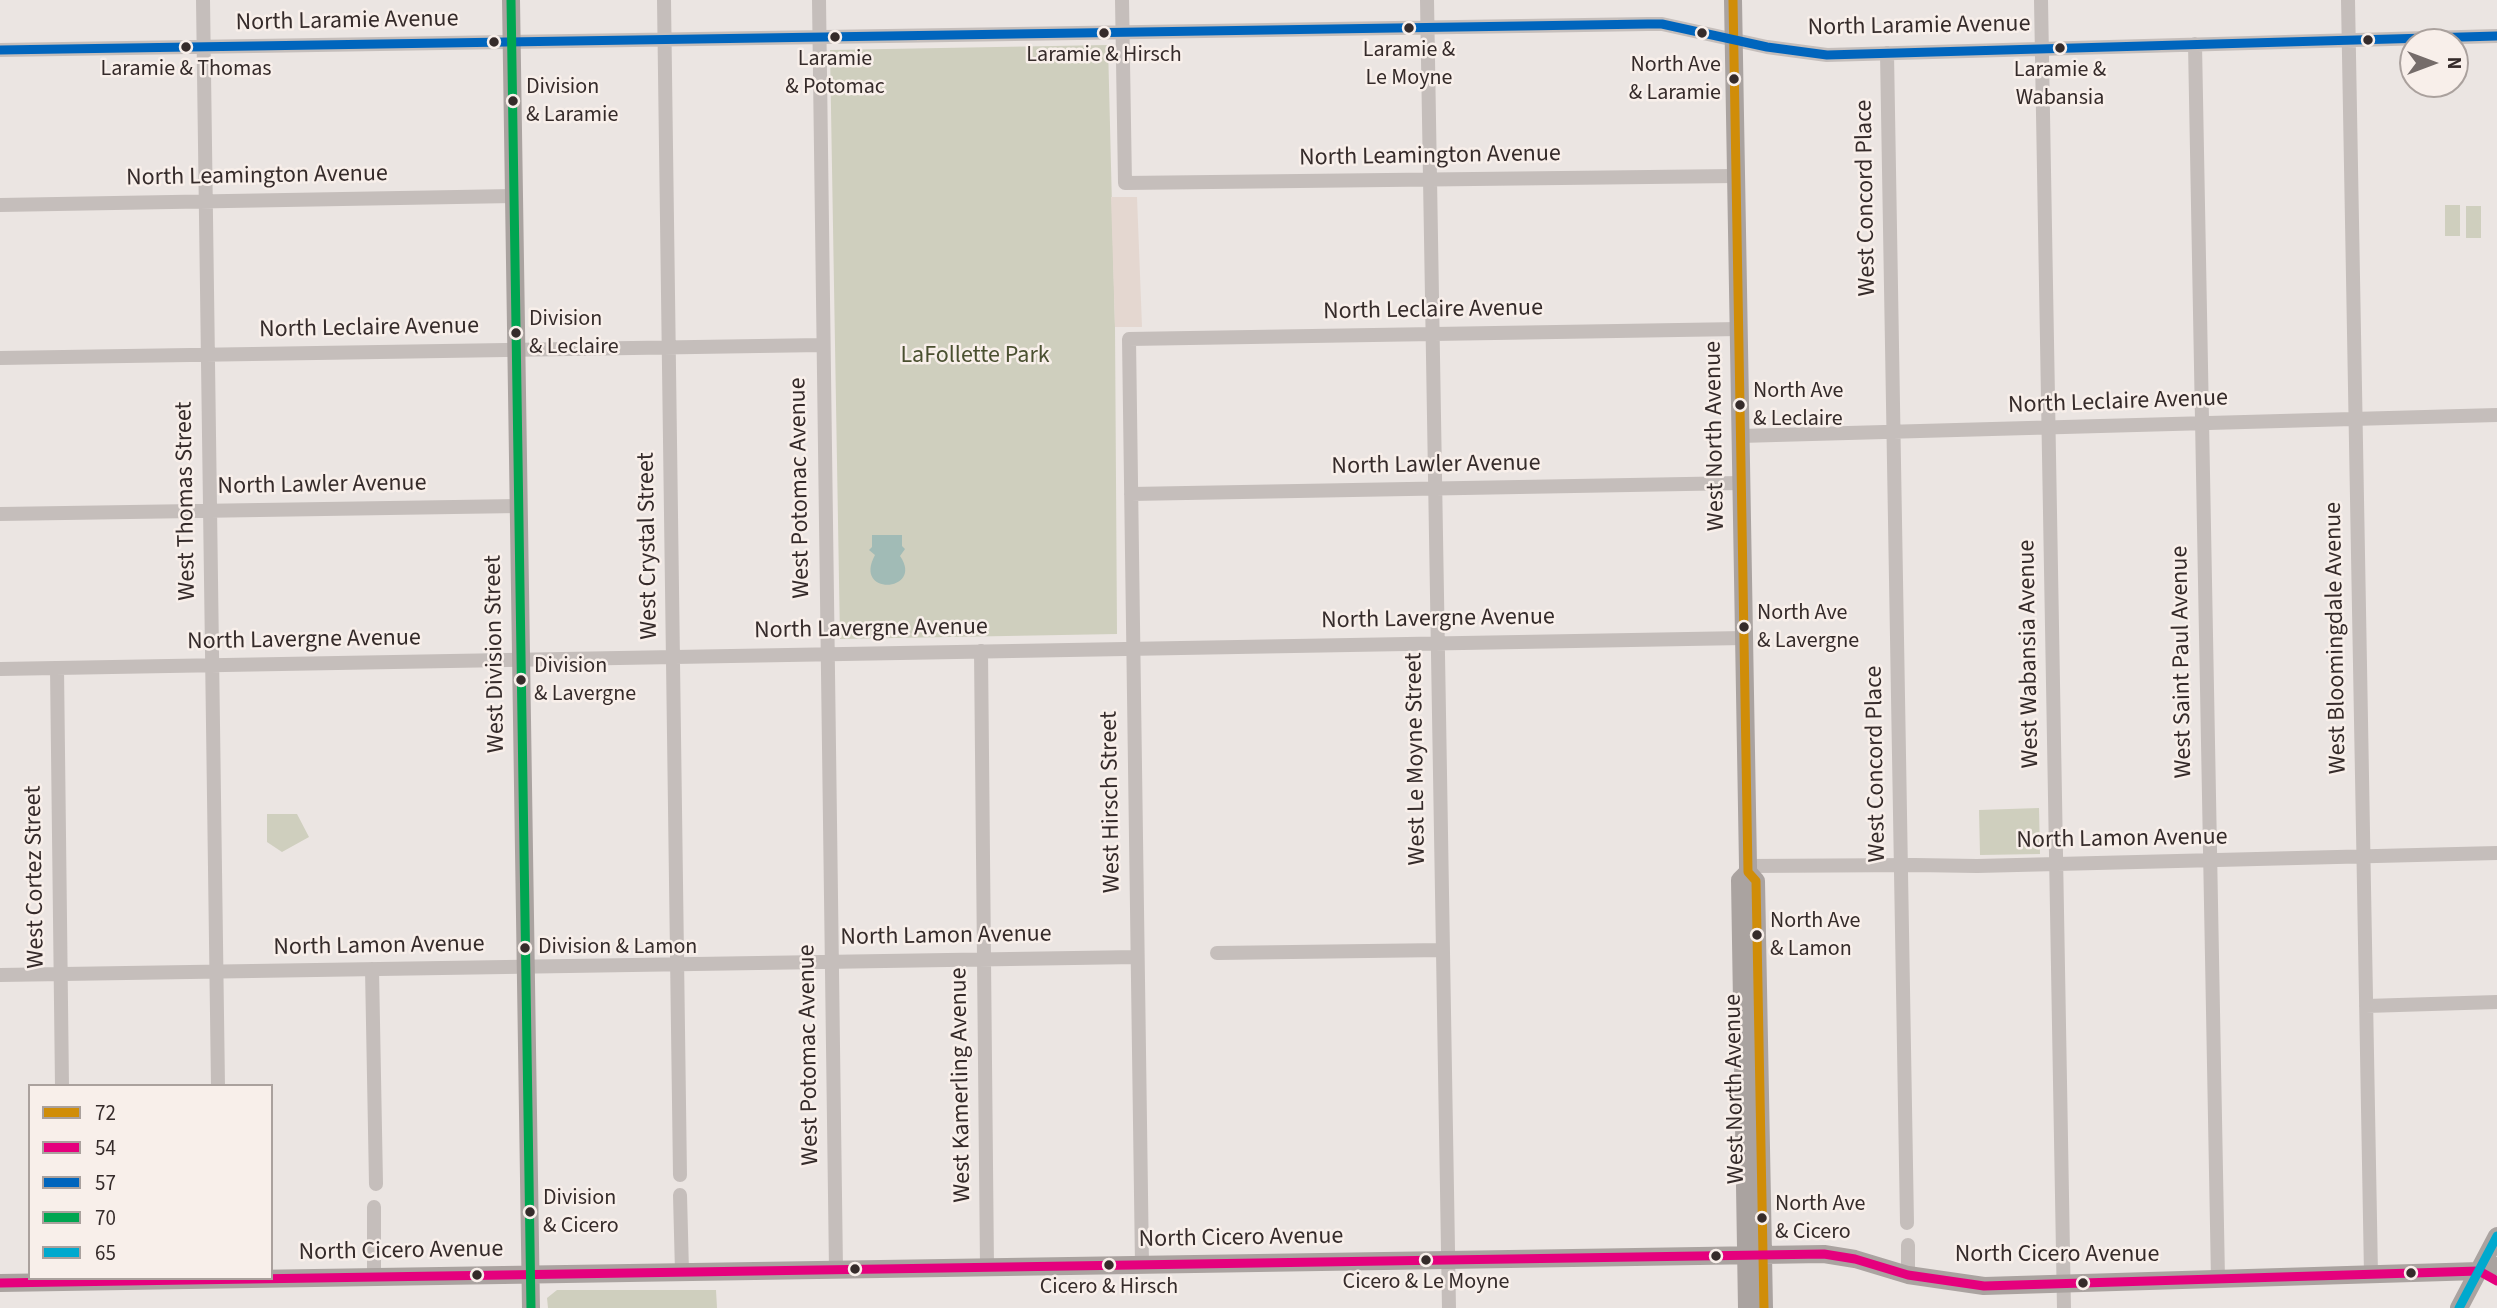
<!DOCTYPE html>
<html>
<head>
<meta charset="utf-8">
<style>
  body { margin:0 }
  #map { position:relative; width:2497px; height:1308px; overflow:hidden; background:#ebe5e2; font-family:"Source Sans 3",sans-serif }
  canvas { display:block }
  .legend { position:absolute; left:28px; top:1084px; width:245px; height:196px; box-sizing:border-box; background:#f8efea; border:2px solid #aaa19d; margin:0; padding:9px 12px; list-style:none; font-size:21px; color:#352b2a }
  .legend li { display:flex; align-items:center; gap:14px; height:35px }
  .legend b { width:35px; border:2px solid #aaa19d }
  .north { position:absolute; left:2399px; top:28px; width:70px; height:70px; box-sizing:border-box; background:#f8efea; border:2px solid #aaa19d; border-radius:50%; rotate:90deg; font-size:19px; font-weight:700; line-height:28px; text-align:center; color:#352b2a }
  .north::after { content:''; display:block; margin:auto; width:24px; height:32px; background:#756c6a; clip-path:polygon(50% 0,100% 100%,50% 72%,0 100%) }
</style>
</head>
<body>
<div id="map">
<canvas width="2497" height="1308"></canvas>
<ul class="legend">
<li><b style="height:9px;background:#d08d08"></b>72</li>
<li><b style="height:9px;background:#e5007d"></b>54</li>
<li><b style="height:9px;background:#0065bd"></b>57</li>
<li><b style="height:9px;background:#00a651"></b>70</li>
<li><b style="height:9px;background:#00a9ce"></b>65</li>
</ul>
<div class="north">N</div>
</div>
<script>
const context = document.querySelector('canvas').getContext('2d');
context.lineJoin = 'round';
function fillPath(path, color) {
  context.fillStyle = color;
  context.fill(path, 'evenodd');
}
function strokePath(path, color, width, dash) {
  context.strokeStyle = color;
  context.lineWidth = width;
  context.lineCap = dash ? 'butt' : 'round';
  context.setLineDash(dash || []);
  context.stroke(path);
}
function write(font, color, halo, rows, align = 'center') {
  context.font = font + ' "Source Sans 3",sans-serif';
  context.lineWidth = 5;
  context.setLineDash([]);
  context.textBaseline = 'middle';
  context.strokeStyle = halo;
  context.fillStyle = color;
  for (const [text, x, y, turn = 0] of rows) {
    context.save();
    context.translate(x, y);
    context.rotate((+turn || 0) * Math.PI / 180);
    context.textAlign = isNaN(turn) ? turn : align;
    if (halo) context.strokeText(text, 0, 0);
    context.fillText(text, 0, 0);
    context.restore();
  }
}
fillPath(new Path2D(`
  M1108,45L1115,327L1117,634L840,639L830,50Z
  M2445,205H2460V236H2445Z
  M2466,206H2481V238H2466Z
  M2039,808L2040,854L1980,855L1979,810Z
  M267,814H297L309,837L282,852L267,842Z
  M557,1290H716L717,1308H548L547,1298Z`), '#cfcfbe');
fillPath(new Path2D(`
  M1111,197H1137L1142,327H1115Z`), '#e4d7d0');
fillPath(new Path2D(`
  M872,535H902V546L905,549L900,556C925,592 852,597 875,555L869,550L872,547Z`), '#a1bbb6');
strokePath(new Path2D(`
  M203,0L218,1086
  M664,0L680,1175
  M819,0L836,1269
  M1122,0L1125,183L1736,176
  M1427,0L1449,1308
  M2041,0L2064,1308
  M2348,0L2371,1274
  M2195,44L2218,1279
  M0,50L1648,24H1662L1767,47L1827,55L2497,36
  M1887,53L1907,1223
  M0,205L514,196
  M0,358L822,345
  M1740,436L2497,415
  M1131,494L1741,483
  M0,514L519,506
  M981,651L987,1267
  M57,668L62,1086
  M0,669L1744,638
  M1748,866L1915,865L1977,866L2497,853
  M1217,953L1443,950
  M372,969L376,1184
  M0,975L1137,957
  M2366,1006L2497,1002
  M680,1195L682,1272
  M374,1207V1277
  M1142,1265L1129,339L1739,329
  M1908,1275V1245`), '#c5bebb', 14);
strokePath(new Path2D(`
  M511,0L531,1308
  M1733,0L1748,866V872L1740,880L1747,1308
  M1748,872L1756,881L1764,1308
  M0,1283L1824,1254L1855,1259L1908,1275L1984,1286L2479,1271L2497,1266
  M2459,1308L2497,1236`), '#aaa3a0', 18);
strokePath(new Path2D(`
  M1733,0L1748,872L1756,881L1764,1308`), '#d08d08', 9);
strokePath(new Path2D(`
  M0,1283L1824,1254L1855,1259L1908,1275L1984,1286L2479,1271L2497,1281`), '#e5007d', 9);
strokePath(new Path2D(`
  M0,50L1648,24H1662L1767,47L1827,55L2497,36`), '#0065bd', 9);
strokePath(new Path2D(`
  M511,0L531,1308`), '#00a651', 9);
strokePath(new Path2D(`
  M2459,1308L2497,1236`), '#00a9ce', 9);
for (const [x, y, r, color] of [
  [1409,28,6,"#352b2a"],
  [1104,33,6,"#352b2a"],
  [1702,33,6,"#352b2a"],
  [835,37,6,"#352b2a"],
  [2368,40,6,"#352b2a"],
  [494,42,6,"#352b2a"],
  [186,47,6,"#352b2a"],
  [2060,48,6,"#352b2a"],
  [1734,79,6,"#352b2a"],
  [513,101,6,"#352b2a"],
  [516,333,6,"#352b2a"],
  [1740,405,6,"#352b2a"],
  [1744,627,6,"#352b2a"],
  [521,680,6,"#352b2a"],
  [1757,935,6,"#352b2a"],
  [525,948,6,"#352b2a"],
  [530,1212,6,"#352b2a"],
  [1762,1218,6,"#352b2a"],
  [1716,1256,6,"#352b2a"],
  [1426,1260,6,"#352b2a"],
  [1109,1265,6,"#352b2a"],
  [855,1269,6,"#352b2a"],
  [2411,1273,6,"#352b2a"],
  [477,1275,6,"#352b2a"],
  [2083,1283,6,"#352b2a"]
]) {
  const dot = new Path2D();
  dot.arc(x, y, r, 0, 2 * Math.PI);
  context.fillStyle = color;
  context.fill(dot);
  strokePath(dot, '#f8efea', 2.5);
}
write('22px', '#352b2a', '#f8efea', [
  ["Laramie &",1409,51,"center"],
  ["Le Moyne",1409,79,"center"],
  ["Laramie & Hirsch",1104,56,"center"],
  ["Laramie",835,60,"center"],
  ["& Potomac",835,88,"center"],
  ["North Ave",1721,66,"right"],
  ["& Laramie",1721,94,"right"],
  ["Laramie & Thomas",186,70,"center"],
  ["Laramie &",2060,71,"center"],
  ["Wabansia",2060,99,"center"],
  ["Division",526,88],
  ["& Laramie",526,116],
  ["Division",529,320],
  ["& Leclaire",529,348],
  ["North Ave",1753,392],
  ["& Leclaire",1753,420],
  ["North Ave",1757,614],
  ["& Lavergne",1757,642],
  ["Division",534,667],
  ["& Lavergne",534,695],
  ["North Ave",1770,922],
  ["& Lamon",1770,950],
  ["Division & Lamon",538,948],
  ["Division",543,1199],
  ["& Cicero",543,1227],
  ["North Ave",1775,1205],
  ["& Cicero",1775,1233],
  ["Cicero & Le Moyne",1426,1283,"center"],
  ["Cicero & Hirsch",1109,1288,"center"]
], 'left');
write('24px', '#352b2a', '#f8efea', [
  ["North Laramie Avenue",347,22,-1],
  ["North Laramie Avenue",1919,27,-1],
  ["North Leamington Avenue",1430,157,-1],
  ["North Leamington Avenue",257,177,-1],
  ["West Concord Place",1867,198,-91],
  ["North Leclaire Avenue",1433,311,-1],
  ["North Leclaire Avenue",369,329,-1],
  ["North Leclaire Avenue",2118,403,-2],
  ["West North Avenue",1716,436,-91],
  ["North Lawler Avenue",1436,466,-1],
  ["North Lawler Avenue",322,486,-1],
  ["West Potomac Avenue",801,488,-91],
  ["West Thomas Street",187,501,-91],
  ["West Crystal Street",649,546,-91],
  ["North Lavergne Avenue",1438,620,-1],
  ["North Lavergne Avenue",871,630,-1],
  ["West Bloomingdale Avenue",2337,638,-91],
  ["North Lavergne Avenue",304,641,-1],
  ["West Division Street",496,654,-91],
  ["West Wabansia Avenue",2030,654,-91],
  ["West Saint Paul Avenue",2183,662,-91],
  ["West Le Moyne Street",1417,759,-91],
  ["West Concord Place",1877,764,-91],
  ["West Hirsch Street",1112,802,-91],
  ["North Lamon Avenue",2122,840,-1],
  ["West Cortez Street",36,877,-91],
  ["North Lamon Avenue",946,937,-1],
  ["North Lamon Avenue",379,947,-1],
  ["West Potomac Avenue",810,1055,-91],
  ["West Kamerling Avenue",962,1085,-91],
  ["West North Avenue",1736,1089,-91],
  ["North Cicero Avenue",1241,1239,-1],
  ["North Cicero Avenue",401,1252,-1],
  ["North Cicero Avenue",2057,1256]
]);
write('24px', '#4a5030', '#f8efea', [
  ["LaFollette Park",975,357]
]);
</script>
</body>
</html>
